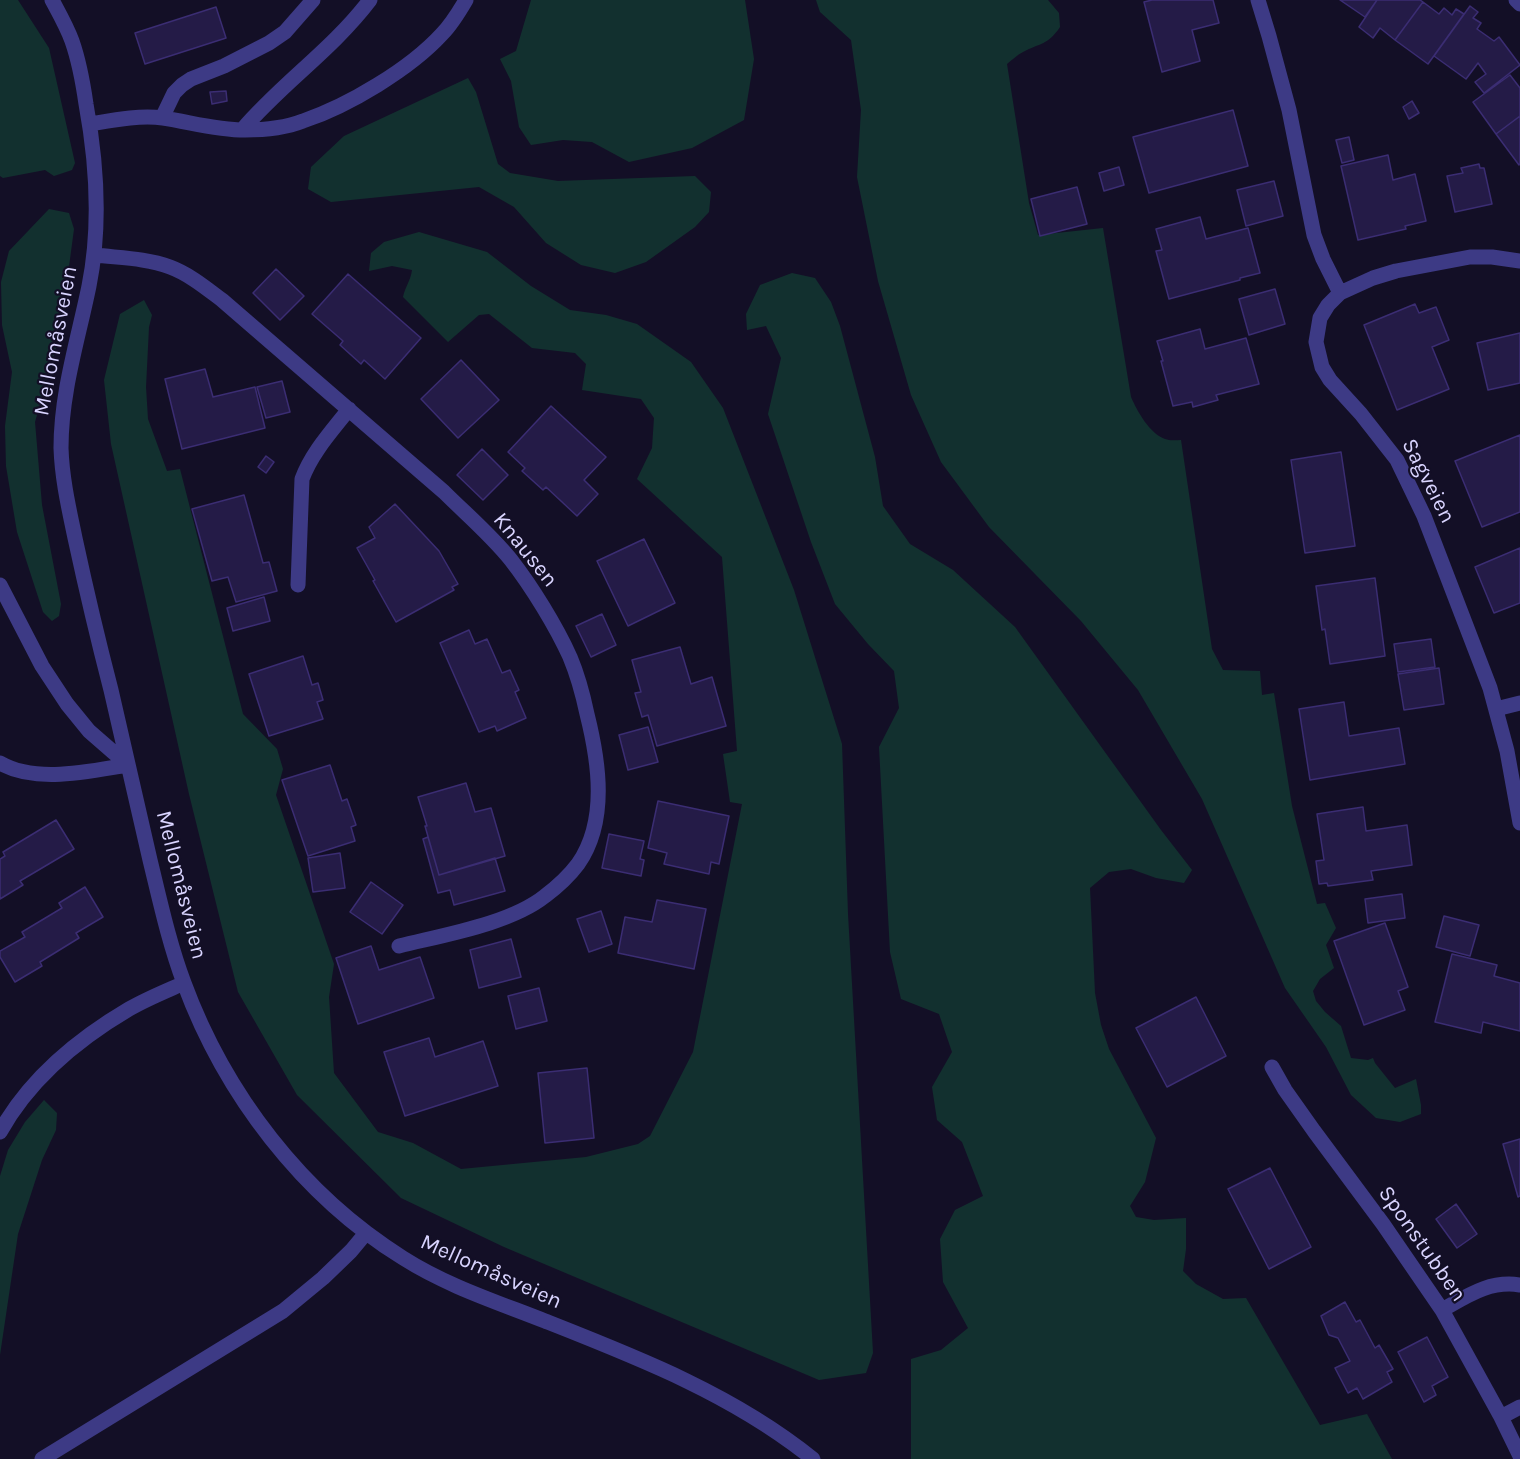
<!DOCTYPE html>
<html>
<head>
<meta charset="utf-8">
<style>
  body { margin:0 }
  canvas { display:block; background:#130f26 }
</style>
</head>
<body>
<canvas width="1520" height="1459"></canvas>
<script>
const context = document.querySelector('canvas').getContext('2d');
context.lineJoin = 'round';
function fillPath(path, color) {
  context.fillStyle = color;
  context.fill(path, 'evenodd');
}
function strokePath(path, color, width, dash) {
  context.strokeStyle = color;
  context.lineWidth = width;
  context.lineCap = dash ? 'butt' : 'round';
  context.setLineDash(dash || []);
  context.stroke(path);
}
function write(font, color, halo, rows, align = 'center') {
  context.font = font + ' Karla,sans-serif';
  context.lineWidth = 4.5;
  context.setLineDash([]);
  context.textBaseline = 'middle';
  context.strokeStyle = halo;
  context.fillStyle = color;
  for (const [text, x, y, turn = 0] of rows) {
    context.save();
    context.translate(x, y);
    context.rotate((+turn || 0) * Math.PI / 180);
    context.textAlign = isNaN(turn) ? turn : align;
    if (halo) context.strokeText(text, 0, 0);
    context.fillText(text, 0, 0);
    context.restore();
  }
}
fillPath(new Path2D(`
  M0,0H18L49,48L75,163L72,170L54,176L45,170L3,178L0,176Z
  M531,0H745L754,59L744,120L692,148L629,162L592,142L563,140L531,145L519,127L511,81L500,59L516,51Z
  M816,0H1048L1059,13L1060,27C1048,45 1040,43 1023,52C1017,55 1012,60 1007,64L1029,203L1038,235L1103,228L1131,397C1137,411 1150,434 1165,439C1170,441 1176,440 1181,440L1212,649L1223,670L1260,671L1262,695L1274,693L1292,806L1317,904L1325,903L1336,928L1326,945L1334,968L1320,979L1313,991L1316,1001L1325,1012L1341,1026L1351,1058L1368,1060L1373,1058L1375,1063L1395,1088L1416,1079L1421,1105V1114L1400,1122L1376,1118L1351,1095L1326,1047L1285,988L1202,799L1138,690L1081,621L989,527L941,462L911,395L878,281L857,177L861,110L851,40L820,12Z
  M468,78L476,92L498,164L510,173L558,181L695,176L711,192L709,212L695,227L646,262L615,273L581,265L546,243L514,207L479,187L331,202L308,189L311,167L344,136Z
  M49,209L69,213L74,229L60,334L35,422L42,505L61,604L59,616L52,621L43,612L17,532L6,466L5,426L12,372L2,325L1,282L9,251Z
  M419,232L487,252L531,286L570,310L606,315L637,324L691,362L723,408L794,590L842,744L848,914L873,1353L866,1373L819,1380L504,1247L401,1198L297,1095L238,992L189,794L111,444L104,380L120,314L144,300L152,315L149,327L146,387L148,419L167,471L180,469L243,714L277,749L283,769L276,795L334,964L329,997L334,1073L378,1132L413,1143L461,1169L586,1157L638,1144L650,1136L693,1052L742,804L730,802L723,754L737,751L722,557L637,479L652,448L654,418L641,399L582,390L586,364L575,353L532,348L489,314L479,315L448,342L403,297C405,287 411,280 412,270L392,266L369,271L371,253L384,242Z
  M792,273L815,278L831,302L840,326L875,457L883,506L910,544L953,570L1015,627L1161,830L1192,870L1184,883L1156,878L1131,869L1109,872L1090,888L1095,993L1101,1025L1109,1049L1156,1138L1145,1182L1130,1206L1136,1217L1154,1220L1186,1218V1249L1183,1271L1196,1284L1223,1299L1246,1298L1320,1425L1367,1414L1392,1459H911V1359L941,1350L968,1328L943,1282L940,1239L955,1210L983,1196L962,1142L937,1120L932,1087L952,1052L939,1014L901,999L890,952L879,747L899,708L894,671L868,644L835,604L811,542L768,414L781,358L766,326L747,330L746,314L760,285Z
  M44,1100L57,1113L56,1130L42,1160L18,1234L0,1355V1176L8,1150L25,1122Z`), '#12302f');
const building = new Path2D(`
  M1152,0H1213L1219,23L1192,30L1200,61L1162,72L1144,2Z
  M1340,0H1377L1365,17Z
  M1377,0H1420L1423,2L1395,40L1380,28L1373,38L1359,27Z
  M1423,2L1439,14L1444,8L1452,15L1456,9L1464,14L1428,64L1395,40Z
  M1470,6L1478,12L1473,18L1481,23L1477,29L1494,41L1499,37L1520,65L1484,93L1475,82L1486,74L1478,63L1466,79L1434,56Z
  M216,7L226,38L145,64L135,33Z
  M1510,75L1520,88V116L1496,134L1473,102Z
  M226,91L227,101L212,104L210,92Z
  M1412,101L1419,113L1409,119L1403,107Z
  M1233,110L1248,166L1149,193L1133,137Z
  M1520,116V164L1519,165L1496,134Z
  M1349,137L1354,160L1342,163L1336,140Z
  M1388,155L1393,180L1415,174L1426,221L1405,226L1406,229L1358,240L1341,166Z
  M1479,164L1480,168H1484L1492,204L1455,212L1447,176L1463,173L1461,168Z
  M1119,167L1124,185L1104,191L1099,173Z
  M1274,181L1283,216L1246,226L1237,190Z
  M1077,187L1087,224L1040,236L1031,199Z
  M1200,217L1206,239L1248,228L1260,273L1240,278V280L1169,299L1156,251L1162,250L1156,229Z
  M276,269L304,296L280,320L253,293Z
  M348,274L421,338L385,379L364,360L361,364L340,345L343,341L312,314Z
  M1275,289L1285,324L1249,335L1239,299Z
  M1415,304L1419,313L1436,307L1449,340L1432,347L1449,389L1397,410L1364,325Z
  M1200,329L1205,349L1246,338L1259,384L1216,395L1218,400L1193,407L1192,402L1173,406L1161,361H1163L1157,341Z
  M1520,333V383L1488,390L1477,343Z
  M461,360L499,400L458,438L421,399Z
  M205,369L213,397L255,387L265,428L182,449L165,379Z
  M282,381L290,412L266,418L257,387Z
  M551,406L606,457L584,480L598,494L577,516L546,487L543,490L522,471L525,468L508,452Z
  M1520,435V512L1482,527L1455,461Z
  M482,449L508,475L483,500L457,475Z
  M1341,452L1355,546L1305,553L1291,460Z
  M266,456L274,462L266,473L258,467Z
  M244,495L263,563L269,562L277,591L236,602L228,577L212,581L192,509Z
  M395,504L439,551L458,584L452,587L454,590L396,622L373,581L375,580L357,548L375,538L369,527Z
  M644,539L675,603L628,626L597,561Z
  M1520,548V603L1494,613L1475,567Z
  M1375,578L1385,656L1330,664L1325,629L1322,630L1316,586Z
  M264,597L270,621L233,631L227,608Z
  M602,614L616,645L591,657L576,626Z
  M469,630L475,644L487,639L502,673L510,670L519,690L515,692L526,718L497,731L495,726L479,732L440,643Z
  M1431,639L1435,667L1398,672L1394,644Z
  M680,647L691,684L712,677L726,726L657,746L648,715L642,717L635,693L641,692L632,660Z
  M303,656L312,685L318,683L323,700L317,702L323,719L269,736L249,674Z
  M1439,668L1444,704L1404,710L1398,674Z
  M1344,702L1349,736L1399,728L1405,764L1310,780L1299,709Z
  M648,727L658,762L628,770L619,735Z
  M330,765L342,801L347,799L356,825L351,827L355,841L308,856L282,780Z
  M466,783L475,812L491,808L505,856L439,875L425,826H427L418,797Z
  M658,801L729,816L719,864L711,862L709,874L664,864L667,853L648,848Z
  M1363,807L1366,831L1407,825L1412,865L1371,871L1373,880L1328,886L1327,883L1319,884L1316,861L1324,860L1317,814Z
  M56,820L74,849L20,881L23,885L0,899V859L5,856L3,852Z
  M609,834L644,841L640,859L644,860L641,876L602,868Z
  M428,837L439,875L495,858L505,891L454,905L450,890L438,893L423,839Z
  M340,853L345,888L313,892L308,858Z
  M371,882L403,905L382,934L350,912Z
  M85,887L103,917L76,933L79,938L40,962L42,966L15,982L0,957V951L25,937L22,932L62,908L59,903Z
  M1402,894L1405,918L1368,923L1365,899Z
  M657,900L706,909L694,969L618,953L625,917L652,922Z
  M601,911L612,944L589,952L577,919Z
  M1444,916L1479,925L1470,956L1436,947Z
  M1385,923L1408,987L1398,991L1405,1010L1364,1025L1334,941Z
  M511,939L521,977L479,988L470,950Z
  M371,946L379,970L420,957L434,998L358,1024L336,958Z
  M1452,954L1497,965L1494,976L1520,983V1031L1483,1022L1481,1033L1435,1022Z
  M539,988L547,1021L516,1029L508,996Z
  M1196,997L1226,1056L1167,1087L1136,1028Z
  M429,1038L435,1057L483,1041L498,1086L405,1116L384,1052Z
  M587,1068L594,1138L545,1143L538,1073Z
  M1520,1139V1196L1518,1197L1503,1144Z
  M1270,1168L1311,1247L1269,1269L1228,1189Z
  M1456,1204L1477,1234L1457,1248L1436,1219Z
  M1345,1302L1356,1322L1360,1320L1375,1348L1379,1345L1393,1369L1387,1372L1392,1382L1363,1399L1357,1388L1348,1393L1335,1368L1350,1361L1338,1338L1329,1335L1321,1316Z
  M1427,1337L1448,1377L1432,1386L1436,1395L1424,1402L1398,1352Z`);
fillPath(building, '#241b47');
strokePath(building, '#3b2d73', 1.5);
strokePath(new Path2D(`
  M52,0C59,13 67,27 72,41C79,61 83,83 86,104C97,164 101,226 89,286C78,340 61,392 61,448C62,479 69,509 75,538C86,589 98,640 111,690C124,747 137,803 150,860C160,901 169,943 184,983C225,1094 302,1195 403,1258C447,1286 497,1302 545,1321C639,1358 734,1395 813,1459
  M1258,0L1269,36L1289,110L1314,235L1323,259L1340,293
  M1516,0L1520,4
  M162,118L174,93L182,85L191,79L224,66L269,43L285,32L313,0
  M90,124C114,120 139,115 163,118C190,122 216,130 245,130C264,130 285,128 303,121C348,106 410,69 442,34C452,24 459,12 466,0
  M242,130C282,83 332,50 370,0
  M95,255C120,258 146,258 170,267C189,274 206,288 222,300L444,492C466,514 491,535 511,560C532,587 556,626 570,657C578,676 583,695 587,714C599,762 608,821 578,864C569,876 557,887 545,896C510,924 443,935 399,946
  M1520,261L1492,257H1470L1396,271L1373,278L1340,293L1328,305L1320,318L1316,342L1322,367L1330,380L1361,414L1397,460L1424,516L1490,688L1507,751L1520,823
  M0,585L42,666L67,704L89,731L128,765
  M298,585L302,479C312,452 332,431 349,409
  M1496,709L1520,703
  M0,763C36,784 90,771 128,765
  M1272,1067L1285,1090L1314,1131L1383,1224L1442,1310L1501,1417L1520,1456
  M0,1132C29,1080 78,1039 129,1009C146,999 166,991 184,983
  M1442,1310C1467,1296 1490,1280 1520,1285
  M1501,1417L1520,1407
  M42,1459L283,1311L323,1278L351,1251L366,1233`), '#3d3a85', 15);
write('22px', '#d9d4ff', '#130f26', [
  ["Mellomåsveien",56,341,-79],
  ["Sagveien",1428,481,63],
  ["Knausen",525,550,51],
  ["Mellomåsveien",181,885,76],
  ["Sponstubben",1422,1244,55],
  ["Mellomåsveien",491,1272,24]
]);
</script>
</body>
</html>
